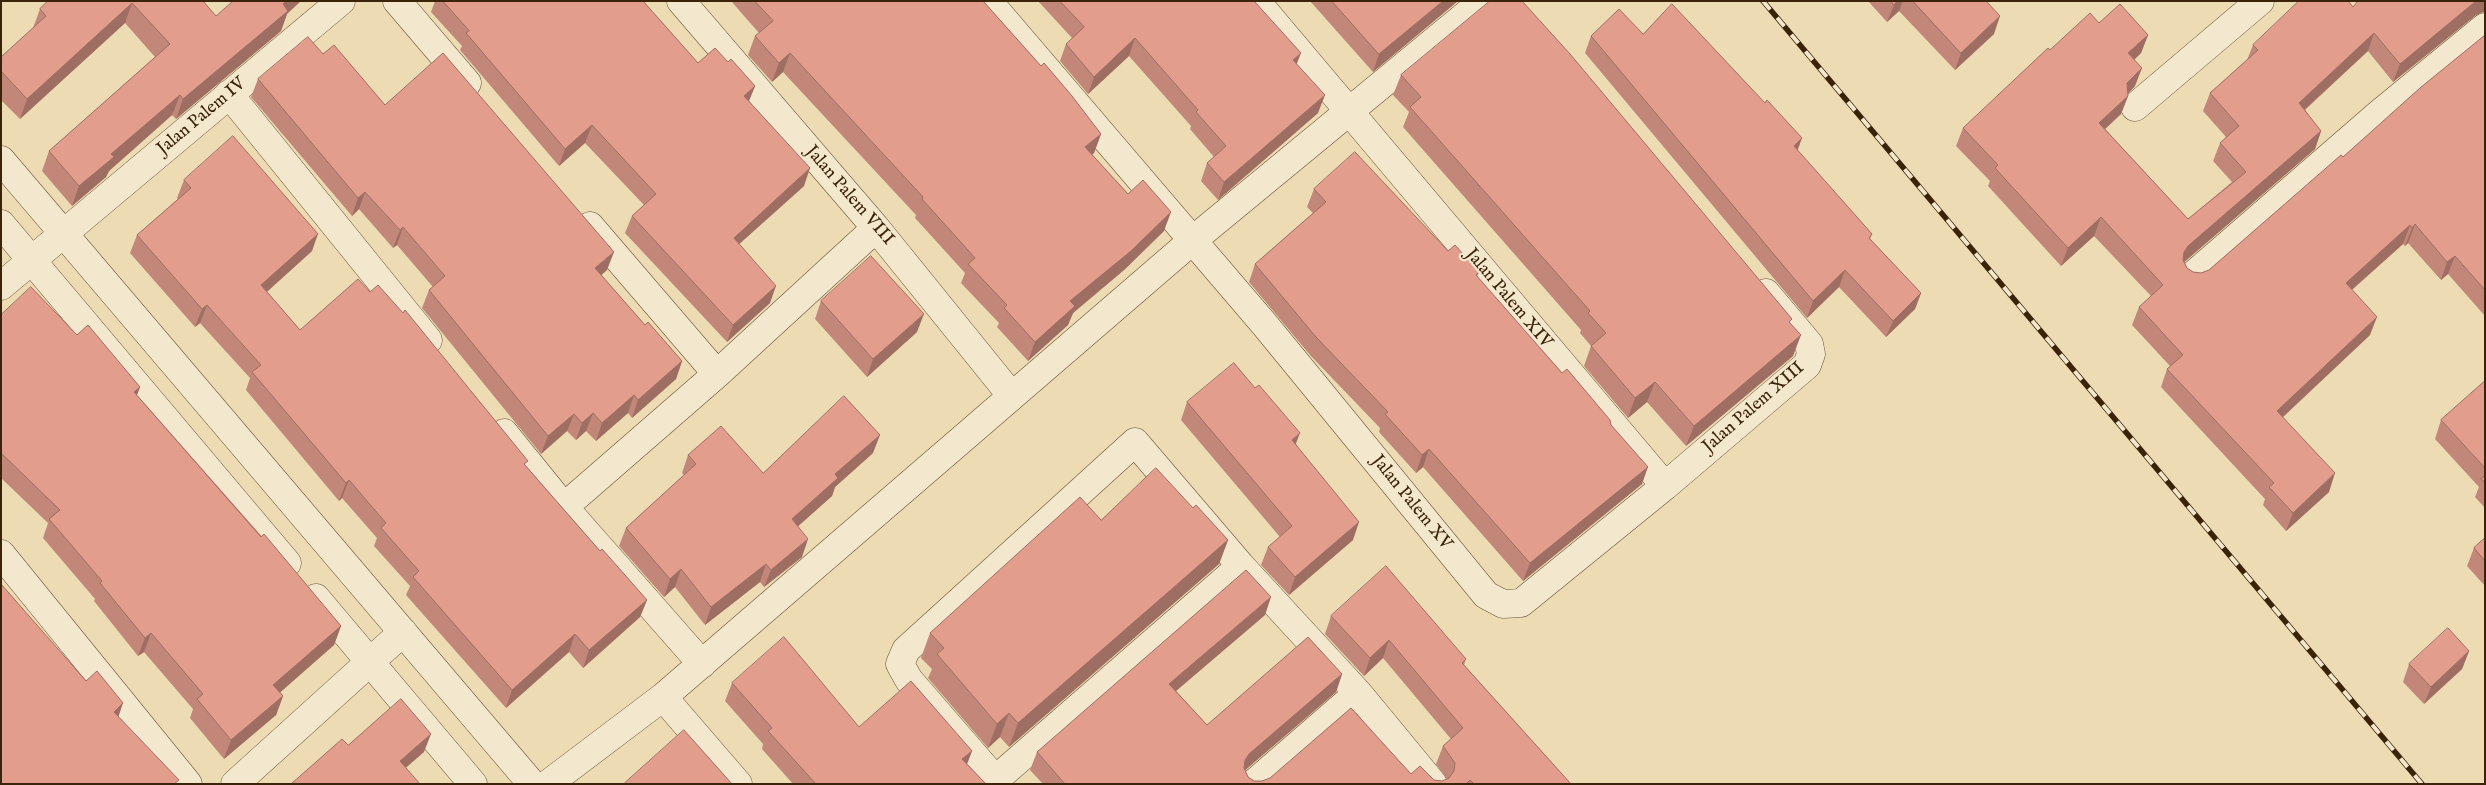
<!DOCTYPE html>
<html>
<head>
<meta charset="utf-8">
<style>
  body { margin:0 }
  #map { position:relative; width:2486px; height:785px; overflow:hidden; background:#eddbb4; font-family:"IM FELL English",serif }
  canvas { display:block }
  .frame { position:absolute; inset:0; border:2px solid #3b2309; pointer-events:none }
</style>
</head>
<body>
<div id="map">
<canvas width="2486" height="785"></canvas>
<div class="frame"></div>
</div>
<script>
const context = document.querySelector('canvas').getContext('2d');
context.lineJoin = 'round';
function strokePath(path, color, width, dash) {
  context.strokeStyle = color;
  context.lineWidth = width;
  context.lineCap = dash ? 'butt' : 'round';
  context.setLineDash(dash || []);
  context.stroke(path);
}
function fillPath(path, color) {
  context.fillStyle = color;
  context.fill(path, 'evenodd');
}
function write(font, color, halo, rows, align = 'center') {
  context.font = font + ' "IM FELL English",serif';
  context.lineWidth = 4.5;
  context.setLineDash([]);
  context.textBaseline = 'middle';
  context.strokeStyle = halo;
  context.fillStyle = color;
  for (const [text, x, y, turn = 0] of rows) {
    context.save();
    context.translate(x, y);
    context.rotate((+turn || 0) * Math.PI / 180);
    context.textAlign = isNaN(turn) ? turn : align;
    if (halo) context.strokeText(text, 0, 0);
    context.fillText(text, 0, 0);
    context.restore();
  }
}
const street = new Path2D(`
  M397,1L467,83
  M681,1L876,228L1011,395
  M988,1L1265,325L1486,595L1503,604L1521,603L1665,486L1807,365L1811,354L1809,344L1766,293
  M1256,1L1665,486
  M229,94L428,340
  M2135,107L2260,1
  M1,160L532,784
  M1,224L287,563
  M590,226L717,374
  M2192,276L2380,113L2485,27
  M1,286L341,1
  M504,433L564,507L702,664
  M564,507L717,374L876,228
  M1,554L188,784
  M316,598L473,784
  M663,697L738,784
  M995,780L1241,566
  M235,784L403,632
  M548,784L663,697L1193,240L1483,1
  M999,784L909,680L900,664L906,650L1135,442L1241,566L1358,693L1433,784
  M1253,784L1358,693`);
strokePath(street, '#685134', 29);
strokePath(street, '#f3e8ce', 28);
const rail = new Path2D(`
  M1763,1L2422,784`);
strokePath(rail, '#3b2309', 5.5);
strokePath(rail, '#f3e8ce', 4, [11]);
fillPath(new Path2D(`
  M48,1H203L216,16L287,14L281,31L176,119L172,115L109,171L106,177L72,206L42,171L49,151L155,57L125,23L20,119L1,100V57L33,28L40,9Z
  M435,1H643L698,63L728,62L755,86L749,101L804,186L739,244L770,303L727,342L625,233L632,216L644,205L585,143L559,166L460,50L462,46L431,12Z
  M731,1H983L1101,134L1094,153L1092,155L1128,194L1164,231L1124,270L1073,313L1068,325L1028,361L997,327L999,323L961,283L965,273L915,218L916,215L783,72L772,82L748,55L755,36L759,33Z
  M1038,1H1254L1297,65L1318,113L1218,200L1201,181L1207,163L1214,157L1190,129L1191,126L1129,56L1088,94L1060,61L1066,44L1072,38Z
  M1310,1H1458L1373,72Z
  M1868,1H1986L1994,34L1955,70L1899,11L1887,22Z
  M2353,7L2483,12L2476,15L2393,82L2368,51L2305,110L2321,131L2315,149L2184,262L2187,268L2193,272L2201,273L2209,270L2343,157L2485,35V316L2448,274L2441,280L2408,243L2405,246L2403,244L2352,290L2370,335L2283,417L2329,492L2286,531L2263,505L2265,499L2161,387L2167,369L2170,366L2132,325L2139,307L2151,296L2094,236L2061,266L1988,186L1990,181L1956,146L1963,128L2050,50L2099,23L2148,35L2141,53L2134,60L2135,86L2128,94V96L2121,114L2105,129L2188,219L2232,182L2213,161L2220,143L2226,137L2203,111L2210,93L2247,60L2253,45Z
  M1643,34L1797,150L1872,234L1870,239L1921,293L1915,309L1886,337L1839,287L1807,318L1585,53L1591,36Z
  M323,54L385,105L607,270L601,275L645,325L682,361L676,379L632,418L628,413L596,441L586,431L576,440L567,431L541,454L422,308L429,290L433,287L397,245L393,248L359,209L352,216L251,97L258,79Z
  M1401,75L1790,324L1793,356L1686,446L1647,402L1628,418L1584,366L1591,346L1580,333L1581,330L1403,127L1409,112L1393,95Z
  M184,180L312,251L267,292L300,330L526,466L600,551L647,600L640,617L583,668L569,652L506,708L406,595L410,586L374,546L377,538L342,498L339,501L246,390L250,378L200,323L195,327L130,253L137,235L178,199L177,198Z
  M1314,189L1448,251L1479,272L1477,277L1562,373L1611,425L1642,484L1523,581L1423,467L1416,473L1379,432L1380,428L1310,355L1249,282L1255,264L1313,213L1307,207Z
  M821,301L917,332L867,377L815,319Z
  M1,315L77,335L140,387L137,395L341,626L334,645L280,692L283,696L276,715L224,759L190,718L193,709L144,652L138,656L94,601L95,599L43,538L48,523L1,478Z
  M2485,381V508L2475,497L2479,487L2435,439L2441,420Z
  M1187,402L1296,444L1353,540L1289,595L1261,565L1268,547L1280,537L1181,420Z
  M873,453L835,487L832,496L798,526L802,557L764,587L760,582L705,625L675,587L664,597L619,546L626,528L684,475L682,473L688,455L763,473Z
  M1193,508L1228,540L1219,564L1009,747L1000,737L988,748L928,678L932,669L921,658L930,633L1101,520Z
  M2485,538V586L2467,566L2474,548Z
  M1265,615L1176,691L1207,725L1342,674L1336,692L1245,770L1248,777L1254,781H1262L1411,774L1434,780L1442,781L1447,779L1436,764L1443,746L1451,739L1383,658L1364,676L1325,634L1331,616L1466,659L1464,665L1571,784H1043L1030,770L1037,752Z
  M2469,651L2462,669L2424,704L2403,682L2409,664Z
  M732,683L859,727L972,751L967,764L986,784H793L762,749L763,744L725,701Z`), '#c28779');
fillPath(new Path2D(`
  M286,1H301L287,14L281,31L176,119L183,99Z
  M1443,1H1458L1373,72L1379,54Z
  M1897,1H1903L1899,11L1887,22L1894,5Z
  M2476,1H2485V12H2483L2476,15L2393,82L2400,64Z
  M132,3L125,23L20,119L27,99Z
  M2000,16L1994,34L1955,70L1961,53Z
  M2374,33L2368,51L2292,121L2299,103Z
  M2148,35L2141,53L2121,72L2128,53Z
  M1135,38L1129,56L1088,94L1094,77Z
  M790,53L783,72L772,82L779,63Z
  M1301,53L1294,71L1293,60Z
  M2142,68L2135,86L2121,101L2127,83Z
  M755,86L748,103L744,96Z
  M180,95L172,115L109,171L106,177L72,206L79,186L111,154Z
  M1325,95L1318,113L1218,200L1224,182Z
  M2128,96L2121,114L2092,141L2099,123Z
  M592,125L585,143L559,166L565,149Z
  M2321,131L2315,149L2182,264L2184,252L2188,246Z
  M1101,134L1094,153L1078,166L1085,147Z
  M1802,138L1796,155L1794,146Z
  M810,168L804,186L727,255L734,238Z
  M365,192L359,209L352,216L358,198Z
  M1171,212L1164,231L1124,270L1073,313L1068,325L1028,361L1035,342L1070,301Z
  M2101,217L2094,236L2061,266L2068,248Z
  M2415,224L2408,243L2405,246L2412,228Z
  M2410,225L2403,244L2339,301L2346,283Z
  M403,227L397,245L393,248L400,230Z
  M318,234L312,251L254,303L261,285Z
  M614,252L607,270L589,286L595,268Z
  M2455,256L2448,274L2441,280L2447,262Z
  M1845,270L1839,287L1807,318L1813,301Z
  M776,286L770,303L727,342L733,325Z
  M1921,293L1915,309L1886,337L1893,321Z
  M207,305L200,323L195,327L202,309Z
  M924,314L917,332L867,377L873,359Z
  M2377,317L2370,335L2270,429L2277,411Z
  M1801,335L1793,356L1686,446L1694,426Z
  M682,361L676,379L632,418L638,400Z
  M1655,382L1647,402L1628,418L1635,398Z
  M140,387L133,405L134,392Z
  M634,395L628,413L596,441L602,423Z
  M593,413L586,431L576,440L582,423Z
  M574,414L567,431L541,454L548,436Z
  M1300,433L1293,451L1292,440Z
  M880,435L873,453L835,487L832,496L786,537L792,519L835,474Z
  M1429,449L1423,467L1416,473L1422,455Z
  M1648,467L1642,484L1523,581L1530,563Z
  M2335,473L2329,492L2286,531L2293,513Z
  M349,480L342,498L339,501L346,483Z
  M1359,522L1353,540L1289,595L1295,577Z
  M808,539L802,557L764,587L771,570Z
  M1228,540L1219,564L1009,747L1018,723Z
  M766,564L760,582L705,625L711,607Z
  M681,569L675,587L664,597L670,579Z
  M1271,597L1265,615L1163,702L1169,684Z
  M647,600L640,617L583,668L589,650Z
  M341,626L334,645L267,704L273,685Z
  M151,633L144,652L138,656L145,638Z
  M575,634L569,652L506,708L512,690Z
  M1389,640L1383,658L1364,676L1370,658Z
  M2469,651L2462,669L2424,704L2431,687Z
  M1342,674L1336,692L1243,772L1245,760L1249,754Z
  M283,696L276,715L224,759L231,740Z
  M123,703L117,721L114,712Z
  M1009,713L1000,737L988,748L997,724Z
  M431,734L424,752L393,779L400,761Z
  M972,751L965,769L962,759Z`), '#9e6e63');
const building = new Path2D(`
  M48,1H203L216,16L233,1H286L283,4L288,11L183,99L180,95L111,154L114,157L79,186L49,151L170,44L132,3L27,99L1,71V57L46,16L40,9Z
  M443,1H643L698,63L715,48L728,62L731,59L755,86L744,96L810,168L734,238L776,286L733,325L632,216L656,194L592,125L565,149L466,33L469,31Z
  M755,1H983L1041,66L1044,63L1072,96L1101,134L1085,147L1128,194L1143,180L1171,212L1131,251L1070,301L1075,306L1035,342L1004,308L1007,305L968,264L975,258L922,199L923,197L790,53L779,63L755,36L773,21Z
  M1060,1H1254L1301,53L1293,60L1325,95L1224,182L1207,163L1226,146L1196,112L1198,110L1135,38L1094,77L1066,44L1084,27Z
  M1332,1H1443L1379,54Z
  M1490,1H1522L1570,54L1792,319L1789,322L1801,335L1694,426L1655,382L1635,398L1591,346L1606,333L1588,313L1590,311L1410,107L1421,97L1401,75Z
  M1891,1H1897L1894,5Z
  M1913,1H1986L2000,16L1961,53Z
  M2299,1H2348L2353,7L2358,1H2476L2400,64L2374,33L2299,103L2321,131L2188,246L2184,252L2183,260L2187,268L2193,272L2201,273L2209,270L2341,155L2343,157L2420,88L2485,35V290L2455,256L2447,262L2415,224L2412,228L2410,225L2346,283L2377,317L2277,411L2335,473L2293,513L2269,487L2274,483L2167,369L2183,355L2139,307L2163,285L2101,217L2068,248L1995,168L1998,165L1963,128L2048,48L2050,50L2090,13L2099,23L2120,4L2148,35L2128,53L2142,68L2127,83L2128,96L2099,123L2188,219L2246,172L2220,143L2239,126L2210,93L2258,50L2253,45Z
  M1672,4L1765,103L1767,100L1802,138L1794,146L1872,234L1869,238L1921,293L1893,321L1845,270L1813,301L1591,36L1619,9L1643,34Z
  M308,37L323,54L334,45L385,105L443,53L614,252L595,268L645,325L648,322L682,361L638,400L634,395L602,423L593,413L582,423L574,414L548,436L429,290L445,276L403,227L400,230L365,192L358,198L258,79Z
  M233,136L318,234L261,285L300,330L358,279L370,292L378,285L403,313L405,310L528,461L524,464L600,551L602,549L647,600L589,650L575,634L512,690L413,577L419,571L381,528L386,523L349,480L346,483L252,372L261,365L207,305L202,309L137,235L191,188L184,180Z
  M1355,152L1448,251L1455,245L1479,272L1476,275L1562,373L1567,369L1610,420L1611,425L1648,467L1530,563L1429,449L1422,455L1385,414L1388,412L1316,337L1255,264L1326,202L1314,189Z
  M871,256L924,314L873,359L821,301Z
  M31,287L77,335L88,325L140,387L134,392L261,537L264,534L341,626L273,685L283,696L231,740L197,699L203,694L151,633L145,638L100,583L102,581L49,519L60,510L1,453V315Z
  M1234,363L1255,388L1259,385L1300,433L1292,440L1359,522L1295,577L1268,547L1292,526L1187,402Z
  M2485,381V468L2441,420Z
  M844,396L880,435L835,474L838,478L792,519L808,539L771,570L766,564L711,607L681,569L670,579L626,528L696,464L688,455L721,426L763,473Z
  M1156,468L1193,508L1196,505L1228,540L1018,723L1009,713L997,724L937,654L944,648L930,633L1080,497L1101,520Z
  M2485,476V482L2481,479Z
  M2485,538V561L2474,548Z
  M1386,566L1466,659L1462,663L1571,784H1474L1470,780L1466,784H1065L1037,752L1246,570L1271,597L1169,684L1207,725L1308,637L1342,674L1249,754L1245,760L1244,768L1248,777L1254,781H1262L1270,778L1351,708L1411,774L1420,766L1434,780L1442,781L1449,778L1454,771L1455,763L1443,746L1463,728L1389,640L1370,658L1331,616Z
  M1,584L86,681L97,671L123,703L114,712L179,780L174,784H1Z
  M2448,628L2469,651L2431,687L2409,664Z
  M784,637L859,727L911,681L972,751L962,759L986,784H816L768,731L772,728L732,683Z
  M401,699L431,734L400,761L420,784H291L342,739L348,745Z
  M684,730L732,784H626L625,783Z`);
fillPath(building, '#e29d8d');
strokePath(building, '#9e6e63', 1);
write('18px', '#3b2309', '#f3e8ce', [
  ["Jalan Palem IV",202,117,-40],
  ["Jalan Palem VIII",849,196,49],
  ["Jalan Palem XIV",1508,299,50],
  ["Jalan Palem XIII",1754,408,-41],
  ["Jalan Palem XV",1411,503,51]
]);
</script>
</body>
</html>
